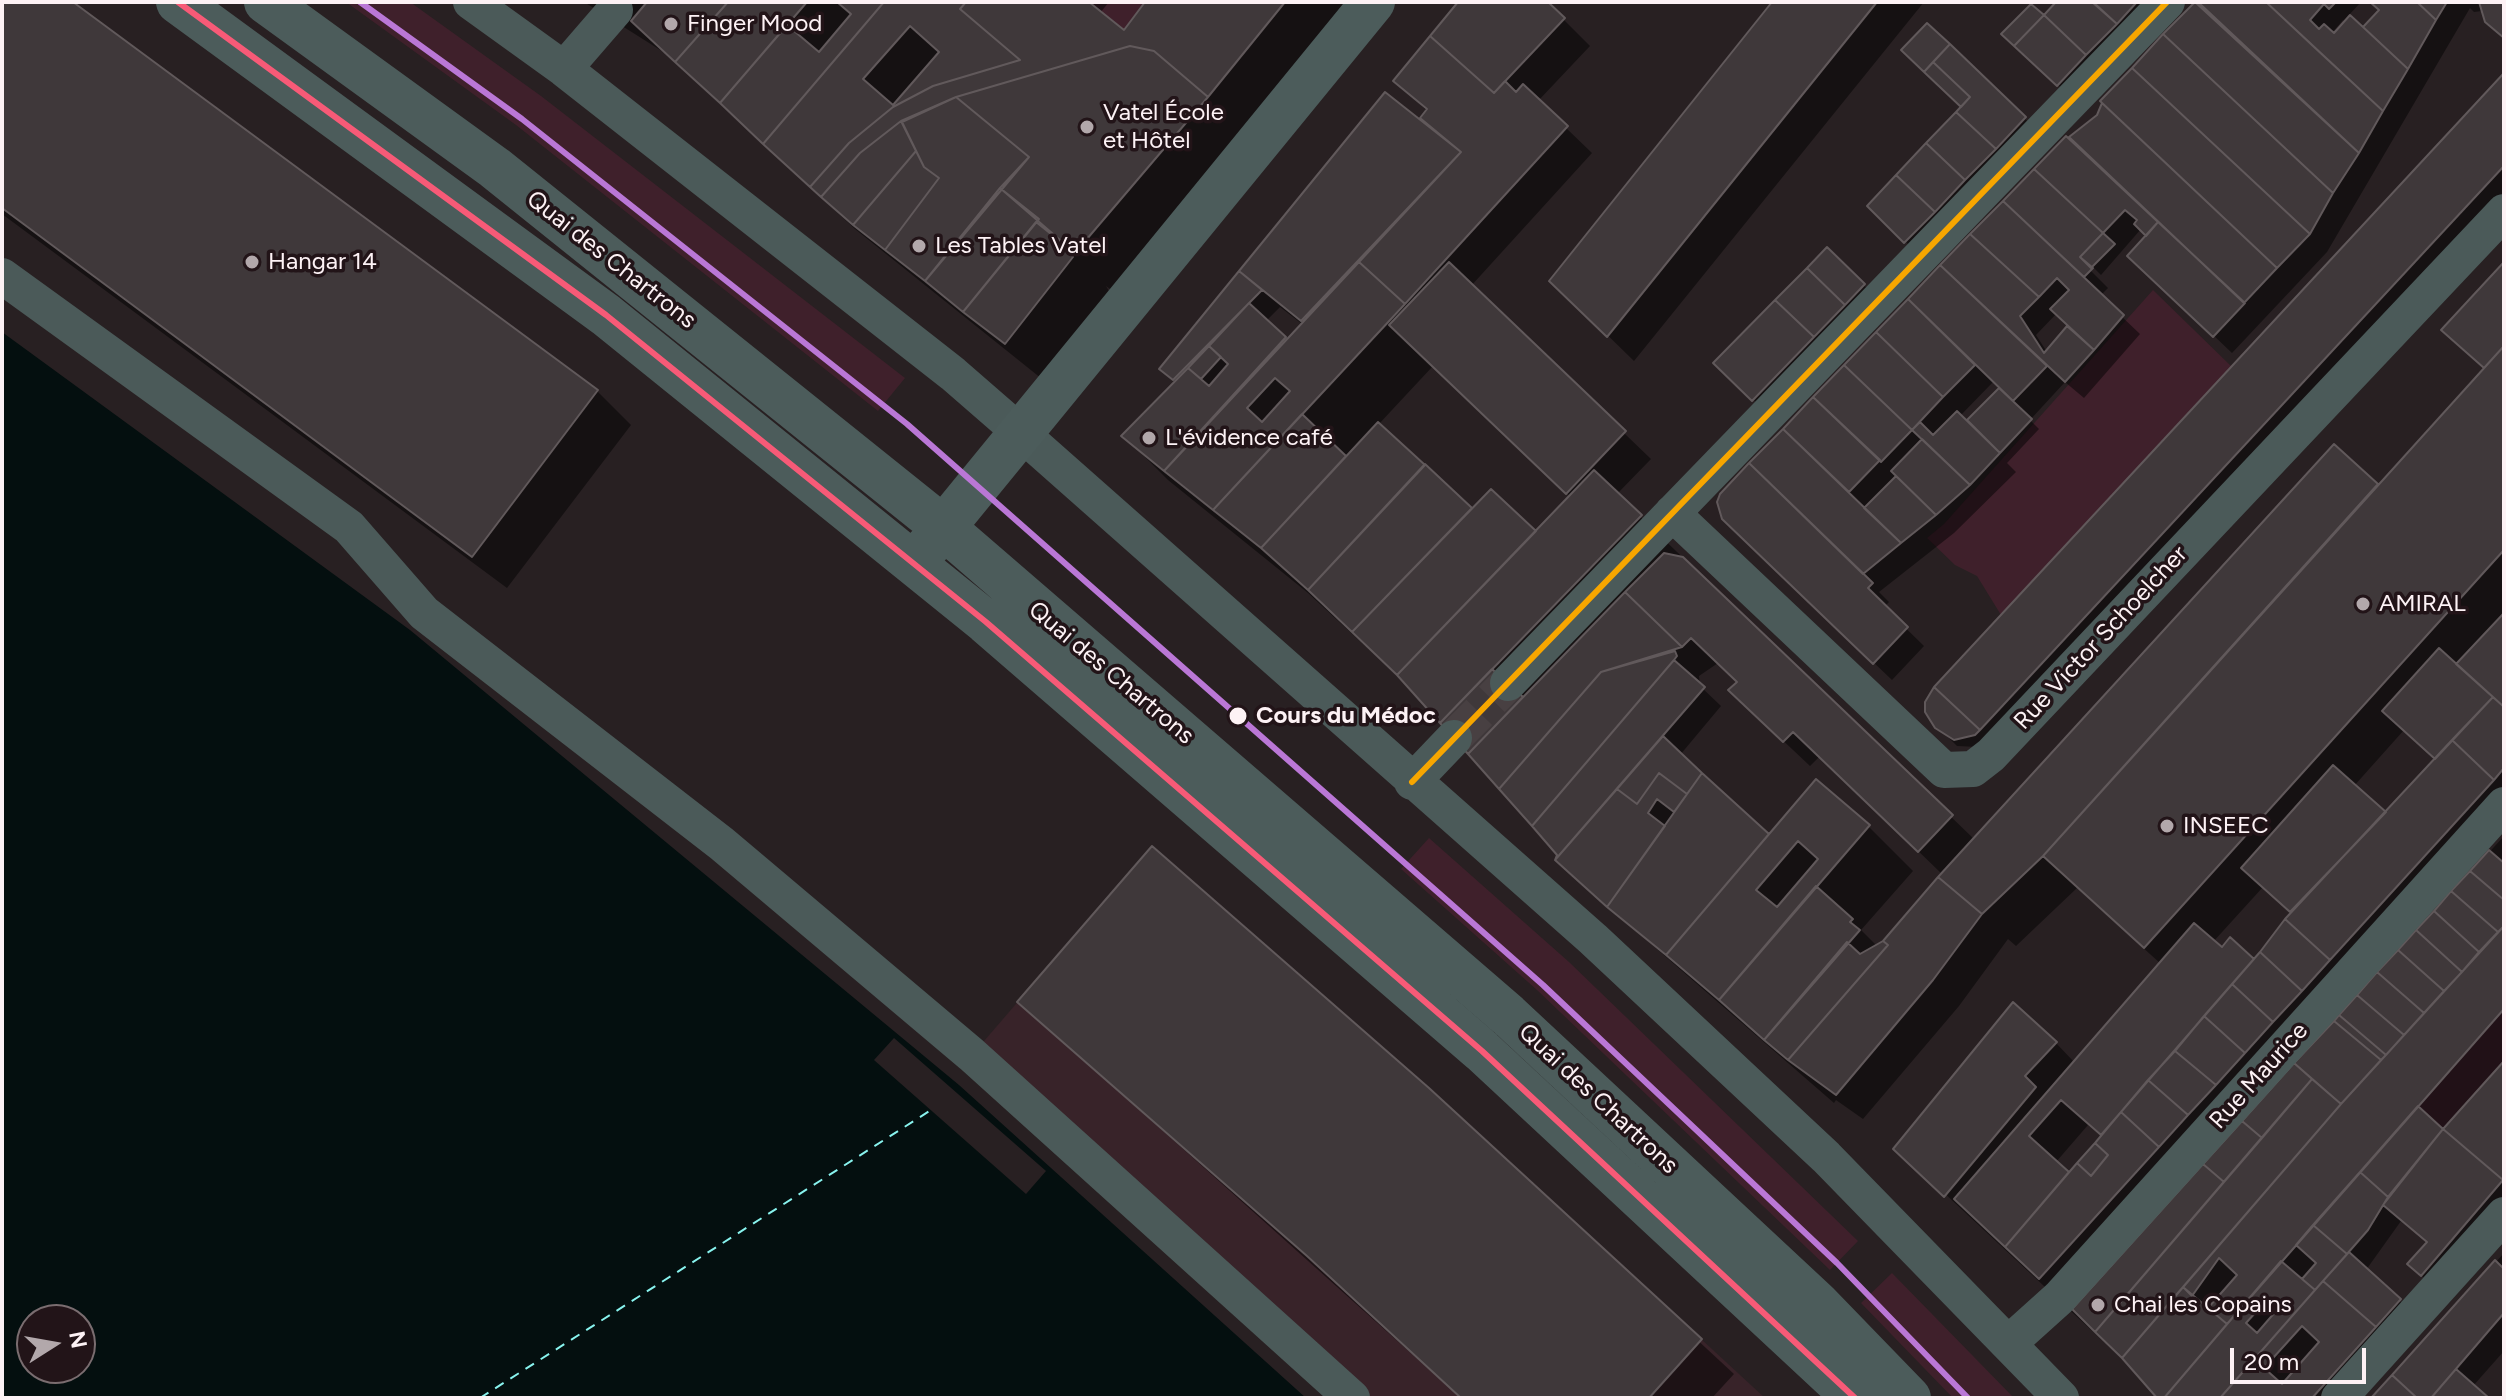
<!DOCTYPE html>
<html>
<head>
<meta charset="utf-8">
<style>
  body { margin:0 }
  #map { position:relative; width:2506px; height:1400px; overflow:hidden; background:#282022; font-family:Figtree,sans-serif }
  canvas { display:block }
  .frame { position:absolute; inset:0; border:4px solid #fdf2f5; pointer-events:none }
  .north { position:absolute; left:16px; top:1304px; width:80px; height:80px; box-sizing:border-box; background:#221418; border:2px solid #7a6d70; border-radius:50%; rotate:79deg; font-size:22px; font-weight:700; line-height:32px; text-align:center; color:#fdf2f5 }
  .north::after { content:''; display:block; margin:auto; width:28px; height:36px; background:#b2a8ab; clip-path:polygon(50% 0,100% 100%,50% 72%,0 100%) }
  .scale { position:absolute; left:2230px; top:1348px; width:136px; height:36px; box-sizing:border-box; border:4px solid #fdf2f5; border-top:0; padding-left:10px; font-size:24px; line-height:28px; white-space:nowrap; color:#fdf2f5; -webkit-text-stroke:6px #221418; paint-order:stroke }
</style>
</head>
<body>
<div id="map">
<canvas width="2506" height="1400"></canvas>
<div class="frame"></div>
<div class="north">N</div>
<div class="scale">20 m</div>
</div>
<script>
const context = document.querySelector('canvas').getContext('2d');
context.lineJoin = 'round';
function fillPath(path, color) {
  context.fillStyle = color;
  context.fill(path, 'evenodd');
}
function strokePath(path, color, width, dash) {
  context.strokeStyle = color;
  context.lineWidth = width;
  context.lineCap = dash ? 'butt' : 'round';
  context.setLineDash(dash || []);
  context.stroke(path);
}
function write(font, color, halo, rows, align = 'center') {
  context.font = font + ' Figtree,sans-serif';
  context.lineWidth = 7;
  context.setLineDash([]);
  context.textBaseline = 'middle';
  context.strokeStyle = halo;
  context.fillStyle = color;
  for (const [text, x, y, turn = 0] of rows) {
    context.save();
    context.translate(x, y);
    context.rotate((+turn || 0) * Math.PI / 180);
    context.textAlign = isNaN(turn) ? turn : align;
    if (halo) context.strokeText(text, 0, 0);
    context.fillText(text, 0, 0);
    context.restore();
  }
}
fillPath(new Path2D(`
  M1152,846L1429,1088L1765,1398H1352L972,1055Z`), '#382329');
fillPath(new Path2D(`
  M346,2H410L541,96L905,378L878,411L516,125Z
  M1089,2H1145L1124,30Z
  M2153,290L2232,367L2001,615L1977,576L1955,565L1927,538L1944,524Z
  M1429,838L1569,962L1858,1241L1830,1270L1537,990L1401,869Z
  M2504,1009V1061L2443,1129L2418,1106Z
  M1892,1273L2014,1398H1953L1861,1303Z`), '#3f202b');
fillPath(new Path2D(`
  M2,332L410,630L959,1085L1306,1398H2ZM32,1320H80V1368H32Z`), '#040f0f');
fillPath(new Path2D(`
  M894,1038L1046,1171L1026,1194L874,1060Z`), '#282022');
fillPath(new Path2D(`
  M2,2H69L597,391L631,425L507,588L2,214Z
  M584,2H1109L1100,13L1124,33L1148,2H1345L1121,297L1106,286L1116,303L1052,387L855,229L665,53Z
  M1460,2H1546L1590,46L1538,101L1592,153L1471,286L1651,459L1617,494L1975,840L2334,447L2379,487L2485,369L2470,356L2504,265V823L2190,1181L2504,836V1217L2427,1281L2410,1264L2428,1243L2401,1221L2366,1270L2418,1318L2360,1398H2164L1896,1148L2056,1043L2075,1063L2161,964L2077,888L2016,946L2008,939L1959,1006L1863,1119L1836,1100L1834,1103L1574,877L1560,855L1416,693L1308,593L1168,480L1124,436L1176,383L1162,369L1386,94L1420,121L1427,111L1396,81ZM1280,307L1302,324L1286,340L1266,321ZM1433,366L1571,497L1536,534L1472,510L1378,425ZM1718,663L1739,683L1757,716L1810,766L1820,756L1943,875L1884,942L1877,946L1861,930L1913,871L1868,826L1769,837L1680,755L1721,706L1700,686L1699,676ZM2404,730L2437,760L2386,814L2354,786ZM2263,887L2293,914L2253,961L2222,950L2213,942ZM2088,1125L2102,1137L2070,1175L2056,1162Z
  M1775,2H1924L1634,361L1551,280Z
  M2061,2H2172L2076,102L2035,63L2044,18Z
  M2198,2H2361L2348,16L2364,30L2381,11L2371,2H2504V40L2482,11L2474,12L2470,8L2327,252L2232,353L2148,273V236L2141,229L2101,275L2093,267L2090,270L2108,288L2100,296L2140,334L2084,398L2065,382L2030,420L2039,429L2007,463L2016,472L1954,533L1879,592L1889,602L1884,607L1924,646L1892,680L1742,537L1722,495L2067,138L2099,116L2101,102ZM2343,20L2346,23L2334,36L2331,34ZM2057,313L2070,326L2047,352L2036,335ZM1994,381L2002,388L1970,420L2001,451L1998,454L1960,416Z
  M1949,46L2043,136L1914,250L1870,206L1963,107Z
  M2504,75V219L1978,747L1957,746L1931,720Z
  M1827,250L1872,293L1771,417L1716,363Z
  M1019,1002L1428,1090L1734,1374L1712,1398H1461Z
  M2504,1253V1351L2473,1386L2486,1398H2373Z`), '#0007');
strokePath(new Path2D(`
  M480,1398L931,1110`), '#88f3ee', 2, [10, 8]);
const building = new Path2D(`
  M2,2H73L598,390L472,557L2,208Z
  M647,2H728L675,62L631,21Z
  M728,2H807L720,103L675,62Z
  M837,2H884L763,144L720,103L787,25L819,52L851,14Z
  M884,2H966L960,9L1020,60L933,86L893,107L849,143L810,187L763,144ZM910,26L939,52L893,105L863,79Z
  M966,2H1089L1124,30L1145,2H1285L1208,97L1154,51L1130,46L956,97L901,121L860,153L821,197L810,187L849,143L893,107L933,86L1020,60L960,9Z
  M1458,2H1548L1565,18L1494,93L1430,36Z
  M1772,2H1877L1607,337L1549,281Z
  M2056,2H2092L2117,24L2086,55L2044,15Z
  M2093,2H2137L2117,24Z
  M2195,2L2359,153L2333,193L2163,34Z
  M2198,2H2266L2313,46L2383,111L2359,153Z
  M2266,2H2336L2329,9L2324,4L2310,20L2319,29L2324,24L2334,33L2350,15L2363,27L2408,69L2383,111Z
  M2370,2H2417L2436,20L2408,69L2363,27L2379,10Z
  M2417,2H2447L2436,20Z
  M2479,2H2504V38L2485,22Z
  M2031,4L2044,15L2014,46L2001,34Z
  M2044,15L2086,55L2057,86L2014,46Z
  M1927,23L1950,44L1924,72L1901,50Z
  M2163,34L2333,193L2310,234L2132,68Z
  M1430,36L1494,93L1505,81L1516,92L1523,84L1568,126L1405,304L1359,262L1461,152L1420,118L1427,109L1393,81Z
  M1950,44L2026,117L1996,149L1956,112L1970,97L1933,62Z
  M1130,46L1154,51L1208,97L1075,253L1000,188L1029,157L956,97Z
  M1933,62L1970,97L1961,107L1924,72Z
  M2132,68L2310,234L2277,268L2100,101Z
  M2504,73V166L1980,730L1934,687Z
  M1385,92L1461,152L1301,321L1239,271Z
  M956,97L1029,157L925,281L885,250L939,178L924,167L902,122Z
  M2102,103L2277,268L2244,303L2069,137L2097,115Z
  M1956,112L1996,149L1965,180L1926,143Z
  M901,121L916,151L853,225L821,197L860,153Z
  M2066,136L2158,222L2146,236L2134,224L2137,220L2125,210L2103,233L2034,169Z
  M1926,143L1965,180L1935,212L1896,175Z
  M916,151L924,167L939,178L885,250L853,225Z
  M2034,169L2103,233L2080,257L2093,268L2084,277L2003,201Z
  M1896,175L1935,212L1904,243L1867,206Z
  M1000,188L1039,219L963,312L925,281Z
  M2003,201L2124,315L2094,350L2050,309L2069,290L2057,278L2039,297L1970,234Z
  M1036,222L1066,246L1073,257L1005,344L963,312Z
  M2158,222L2245,303L2213,337L2127,256Z
  M2103,233L2115,244L2091,268L2080,257Z
  M1970,234L2039,297L2020,316L2044,353L2067,326L2094,350L2065,382L1940,265Z
  M1827,247L1865,284L1845,305L1807,268Z
  M1359,262L1405,304L1213,510L1164,471ZM1275,378L1290,391L1262,422L1247,408Z
  M1449,262L1626,431L1566,494L1389,325Z
  M2504,262V346L2484,368L2441,330Z
  M1940,265L2047,366L2013,401L1908,299Z
  M1807,268L1845,305L1814,337L1775,300Z
  M1239,271L1262,290L1173,380L1159,369Z
  M1908,299L1975,365L1943,397L1876,332Z
  M1775,300L1814,337L1752,401L1713,363Z
  M1249,303L1286,337L1164,471L1121,436L1188,368L1209,386L1228,364L1209,346Z
  M1876,332L1943,397L1912,430L1844,365Z
  M1209,346L1221,357L1201,379L1188,368Z
  M2504,346V550L2144,948L2043,856Z
  M1844,365L1912,430L1881,462L1813,397Z
  M1999,388L2032,419L2000,453L1967,420Z
  M1813,397L1880,460L1849,492L1783,429Z
  M1957,411L2000,453L1970,485L1912,430L1920,422L1933,435Z
  M1302,414L1346,456L1261,548L1213,510Z
  M1378,422L1425,465L1308,590L1261,548Z
  M1783,429L1901,543L1863,574L1749,463Z
  M1922,439L1970,485L1936,515L1891,471Z
  M2334,444L2378,484L2043,856L1982,914L1938,877Z
  M1749,463L1873,583L1868,588L1908,627L1873,664L1722,519L1717,502L1720,494Z
  M1425,464L1472,508L1352,632L1308,590Z
  M1594,470L1642,515L1440,723L1397,675Z
  M1896,476L1936,515L1901,543L1864,508Z
  M1491,489L1536,531L1397,675L1352,632Z
  M1664,553L1683,557L1953,815L1918,852L1793,732L1783,742L1728,690L1737,682L1691,638L1682,647L1625,592Z
  M1625,592L1682,647L1601,672L1499,789L1468,754Z
  M2504,613V707L2456,664Z
  M2439,648L2493,697L2435,759L2382,711Z
  M1675,651L1677,656L1674,660L1532,826L1499,789L1601,672Z
  M1674,660L1705,687L1555,860L1557,855L1532,826Z
  M1492,669L1523,697L1468,754L1440,723Z
  M1934,687L1980,730L1975,735L1954,740L1935,728L1925,712V702Z
  M2493,697L2504,707V768L2494,780L2452,740Z
  M1663,736L1702,773L1687,794L1659,773L1637,804L1617,789Z
  M2452,740L2494,780L2330,960L2285,919Z
  M2333,765L2386,812L2290,912L2241,868Z
  M1659,773L1687,794L1674,812L1657,799L1648,813L1665,826L1607,907L1555,860L1617,789L1637,804Z
  M1702,773L1769,834L1666,955L1607,907Z
  M1816,779L1870,825L1719,1000L1666,955ZM1798,841L1818,859L1777,907L1756,890Z
  M1152,846L1429,1088L1702,1339L1649,1398H1461L1307,1256L1017,1002Z
  M2489,850L2504,863V900L2470,871Z
  M2470,871L2504,900V926L2498,932L2451,891Z
  M1938,877L1982,914L1933,980L1836,1095L1788,1060L1888,945L1883,941Z
  M1816,886L1853,919L1850,922L1860,930L1764,1040L1719,1000Z
  M2451,891L2498,932L2479,952L2434,911Z
  M2434,911L2479,952L2462,972L2416,930Z
  M2285,919L2330,960L2302,991L2260,952Z
  M2194,923L2222,947L2230,937L2254,959L2101,1135L2061,1100L2029,1136L2069,1172L2005,1247L1954,1199Z
  M2504,926V1009L2227,1324L2208,1308L2237,1275L2219,1258L2192,1296L2183,1287L2341,1104Z
  M2416,930L2462,972L2444,991L2398,950Z
  M1883,941L1888,945L1788,1060L1764,1040L1847,942L1860,954Z
  M2398,950L2444,991L2424,1013L2377,972Z
  M2260,952L2302,991L2273,1022L2232,984Z
  M2377,972L2424,1013L2404,1035L2357,995Z
  M2232,984L2273,1022L2245,1053L2204,1016Z
  M2357,995L2404,1035L2386,1055L2339,1015Z
  M2013,1002L2057,1042L2025,1076L2036,1087L1944,1197L1893,1149Z
  M2339,1015L2386,1055L2381,1060L2334,1021Z
  M2204,1016L2245,1053L2216,1085L2175,1051Z
  M2334,1021L2381,1060L2341,1104L2294,1063Z
  M2175,1051L2216,1085L2188,1115L2148,1080Z
  M2504,1061V1179L2503,1180L2443,1129Z
  M2294,1063L2312,1079L2262,1138L2242,1121Z
  M2312,1079L2341,1104L2122,1358L2095,1332Z
  M2148,1080L2188,1115L2159,1147L2121,1112Z
  M2418,1106L2443,1129L2388,1197L2360,1172Z
  M2121,1112L2159,1147L2039,1279L2005,1247L2077,1163L2091,1176L2108,1155L2095,1143Z
  M2242,1121L2262,1138L2224,1182L2203,1164Z
  M2443,1129L2503,1180L2421,1276L2407,1264L2427,1242L2383,1205Z
  M2095,1143L2108,1155L2091,1176L2077,1163Z
  M2203,1164L2224,1182L2095,1332L2072,1309Z
  M2360,1172L2388,1197L2368,1230L2347,1254L2313,1225Z
  M2313,1225L2347,1254L2315,1290L2302,1279L2316,1263L2296,1245Z
  M2349,1252L2401,1299L2376,1327L2323,1281Z
  M2495,1260L2504,1269V1313L2431,1398H2417L2392,1375Z
  M2281,1261L2315,1290L2220,1398H2164ZM2266,1301L2276,1311L2257,1333L2246,1323Z
  M2323,1281L2376,1327L2312,1398H2220ZM2302,1326L2319,1342L2282,1384L2264,1368Z
  M2183,1287L2227,1324L2164,1398H2157L2122,1358Z
  M2456,1369L2489,1398H2431Z
  M2392,1375L2417,1398H2371Z`);
fillPath(building, '#3f383a');
strokePath(building, '#61595b', 2);
strokePath(new Path2D(`
  M1454,738L1508,683`), '#484042', 36, [36, 18]);
strokePath(new Path2D(`
  M471,2L564,69L953,374L1022,434L1593,939L1826,1157L2061,1398
  M564,69L615,10
  M2,276L349,527L424,613L722,844L972,1055L1352,1398
  M1672,513L1944,770L1973,769L1991,755L2504,212
  M1508,683L2167,2
  M1412,782L1454,738
  M2009,1343L2059,1298L2504,805
  M2339,1398L2504,1215`), '#4b5a59', 36);
strokePath(new Path2D(`
  M178,2L606,315L986,622L1482,1051L1855,1398
  M266,2L495,168L944,528L1508,1015L1817,1303L1909,1398
  M925,550L1373,2`), '#4c5c5b', 44);
strokePath(new Path2D(`
  M178,2L606,315L986,622L1482,1051L1855,1398`), '#f75a77', 6);
strokePath(new Path2D(`
  M1412,782L2167,2`), '#f7a600', 6);
strokePath(new Path2D(`
  M360,2L522,119L907,424L1543,985L1837,1263L1968,1398`), '#ba77d6', 6);
for (const [x, y, r, color] of [
  [671,24,8,"#b2a8ab"],
  [1087,127,8,"#b2a8ab"],
  [919,246,8,"#b2a8ab"],
  [252,262,8,"#b2a8ab"],
  [1149,438,8,"#b2a8ab"],
  [2363,604,8,"#b2a8ab"],
  [1238,716,10,"#fdf2f5"],
  [2167,826,8,"#b2a8ab"],
  [2098,1305,8,"#b2a8ab"]
]) {
  const dot = new Path2D();
  dot.arc(x, y, r, 0, 2 * Math.PI);
  context.fillStyle = color;
  context.fill(dot);
  strokePath(dot, '#221418', 3);
}
write('24px', '#fdf2f5', '#221418', [
  ["Finger Mood",687,24],
  ["Vatel École",1103,113],
  ["et Hôtel",1103,141],
  ["Les Tables Vatel",935,246],
  ["Hangar 14",268,262],
  ["L'évidence café",1165,438],
  ["AMIRAL",2379,604],
  ["INSEEC",2183,826],
  ["Chai les Copains",2114,1305]
], 'left');
write('24px', '#fdf2f5', '#221418', [
  ["Quai des Chartrons",611,260,38],
  ["Rue Victor Schoelcher",2101,638,-47],
  ["Quai des Chartrons",1111,673,40],
  ["Rue Maurice",2259,1076,-48],
  ["Quai des Chartrons",1598,1099,43]
]);
write('bold 24px', '#fdf2f5', '#221418', [
  ["Cours du Médoc",1256,716]
], 'left');
</script>
</body>
</html>
